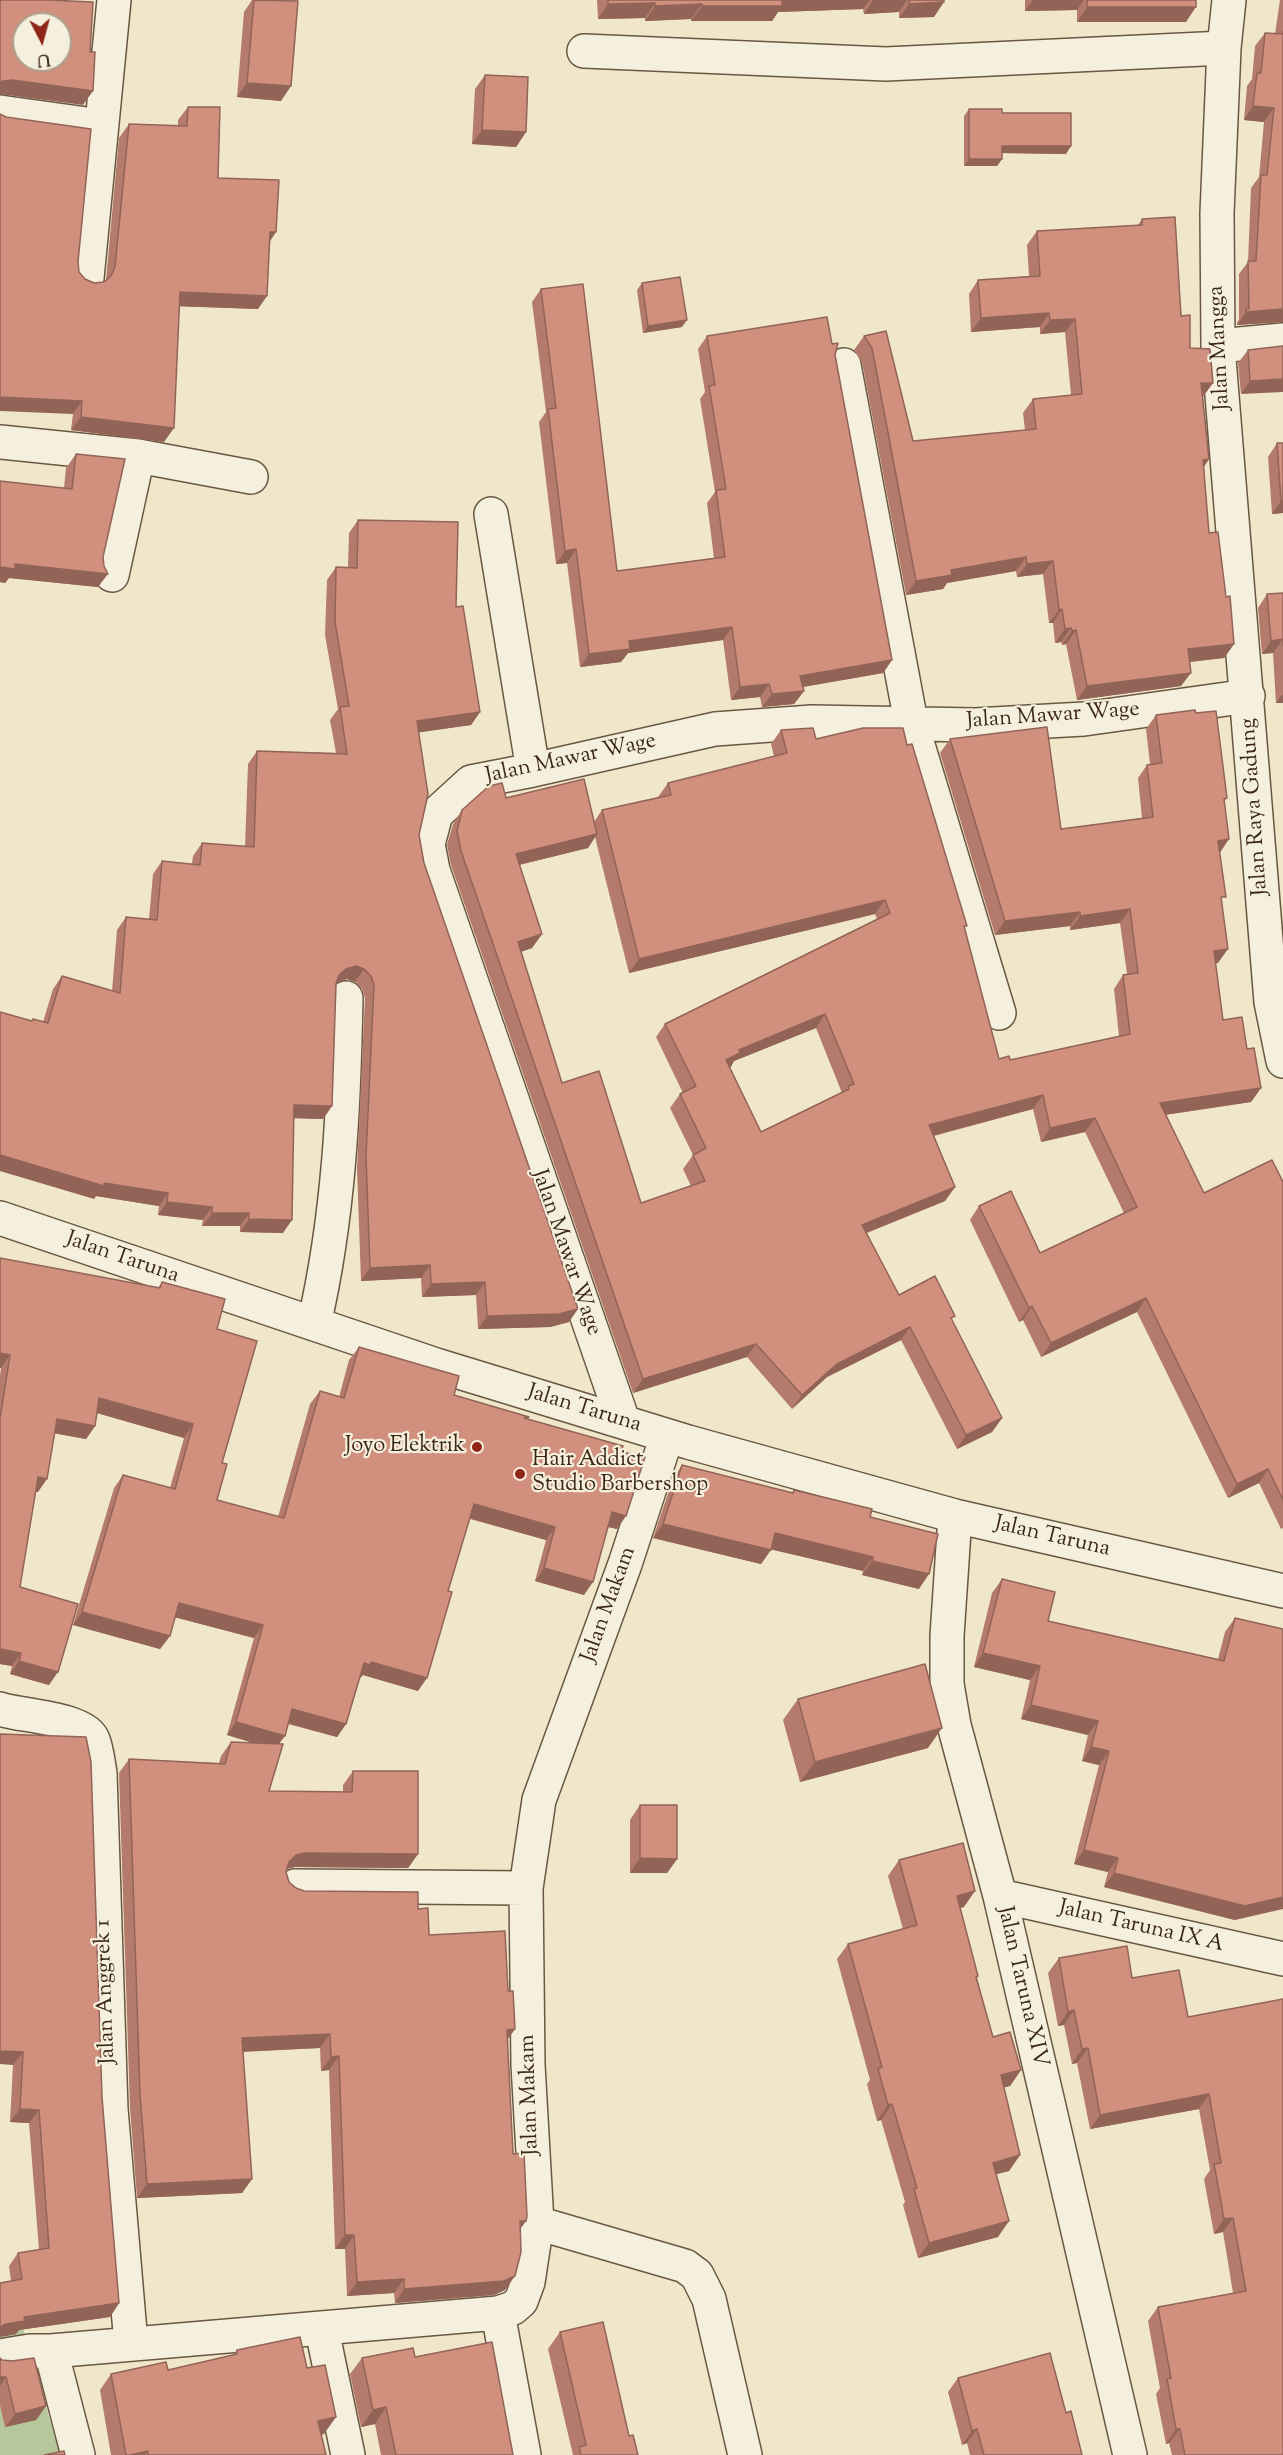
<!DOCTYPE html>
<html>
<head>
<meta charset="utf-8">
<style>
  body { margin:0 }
  #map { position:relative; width:1283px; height:2455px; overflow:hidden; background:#f0e7cb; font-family:"Sorts Mill Goudy",serif }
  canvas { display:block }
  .north { position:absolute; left:12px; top:12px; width:60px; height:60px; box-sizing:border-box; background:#f5efdd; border:2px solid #ab9f8d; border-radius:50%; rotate:174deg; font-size:16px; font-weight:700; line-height:24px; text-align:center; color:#3c2715 }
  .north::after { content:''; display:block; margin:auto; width:21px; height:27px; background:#8f2418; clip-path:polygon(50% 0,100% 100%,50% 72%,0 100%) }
</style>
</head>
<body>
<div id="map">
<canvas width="1283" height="2455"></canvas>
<div class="north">U</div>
</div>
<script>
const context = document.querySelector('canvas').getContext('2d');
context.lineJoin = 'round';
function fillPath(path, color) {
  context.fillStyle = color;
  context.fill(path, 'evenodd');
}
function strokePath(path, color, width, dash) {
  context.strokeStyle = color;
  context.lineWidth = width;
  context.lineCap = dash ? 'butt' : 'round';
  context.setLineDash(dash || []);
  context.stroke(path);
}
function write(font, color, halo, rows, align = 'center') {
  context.font = font + ' "Sorts Mill Goudy",serif';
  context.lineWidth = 4.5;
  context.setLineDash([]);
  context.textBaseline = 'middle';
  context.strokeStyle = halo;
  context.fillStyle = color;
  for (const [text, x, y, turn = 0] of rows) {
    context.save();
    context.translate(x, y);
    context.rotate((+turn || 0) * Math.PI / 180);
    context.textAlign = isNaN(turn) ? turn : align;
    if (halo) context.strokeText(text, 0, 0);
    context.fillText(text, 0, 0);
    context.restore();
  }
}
fillPath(new Path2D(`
  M0,2321H21L60,2455H0Z`), '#b5c79b');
const minor = new Path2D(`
  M1229,0L1224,48L1217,213L1218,346L1271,1002L1283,1061
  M584,51L886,64L1224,48
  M0,112L101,126
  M87,278L114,0
  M1218,346L1283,340
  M844,365L911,722L999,1013
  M0,442L138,456L112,575
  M138,456L251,477
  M491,514L533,770
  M0,1218L436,1365L688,1442L955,1516L1283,1591
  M314,1324C339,1216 344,1107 346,998
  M623,1421L433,870L428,844L436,814L471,782L533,770L715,729L812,722L975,725L1084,719L1248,696
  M955,1516L947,1636V1684L954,1725L1000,1896L1130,2455
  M0,1709C20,1716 85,1718 93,1740C97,1750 98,1762 100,1773L111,2109L131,2344
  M295,1886L526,1888
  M1000,1896L1283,1959
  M537,2223L685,2266L697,2275L709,2299L745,2455
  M498,2313L524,2455
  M322,2330L348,2455
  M51,2351L78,2455
  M0,2356L30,2351H51L498,2313L513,2308L521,2301L528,2282L537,2223L528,2065L526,1888L539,1800L625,1564L667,1436`);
strokePath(minor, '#695742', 36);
strokePath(minor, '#f5efdd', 33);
fillPath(new Path2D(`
  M252,0H282L281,101L237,97L244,12Z
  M597,0H944L934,17L899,18V12L864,14L863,9L778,12L772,21H691V19L645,21V18L598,19Z
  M1025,0H1196L1186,22H1077V10L1025,11Z
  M1280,0H1283V322L1237,325V323L1239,319V274L1248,262L1251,188L1259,177L1264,122L1244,120L1247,86L1252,79L1255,46L1265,33L1275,34Z
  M485,75L526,132L516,147L472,144L475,89Z
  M188,107L218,178L269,242L258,309L179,306L164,442L71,430L73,414L78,262L79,272L85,279L94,283L104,282L106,280L119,138L129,124L178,126V120Z
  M969,109L1002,113L1066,154L1002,153V159L997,166H964V116Z
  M1142,219L1181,316L1190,348L1213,383L1203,397L1209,459L1204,467L1209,533L1226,597L1234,644L1224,658L1190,662L1181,686L1077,700L1066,644L1062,645L1061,642L1055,643L1053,623H1049L1043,574L1017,577L1016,571L947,583L943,589L906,595L862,362L854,350L864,336L886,331L913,441L1025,430L1023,413L1033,399L1071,395L1065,332L1040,334V327L971,332L969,294L978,280L1029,276L1027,245L1037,231L1138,225Z
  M642,283L682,327L643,333L637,290Z
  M541,289L617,571L714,558L707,503L715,492L700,399L705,392L698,349L707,336L832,344L835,355L892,660L883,673L803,687L804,691L794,704L762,707L760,697L731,700L723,640L628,653L621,662L580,667L567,563L556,564L539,422L546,412L532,302Z
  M1283,346L1241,394L1238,363L1248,350Z
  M1277,443H1283V513L1272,514L1268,457Z
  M76,454L103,557L98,587L9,578L5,583L0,582V481L64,488L66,468Z
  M358,520L456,607L480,712L471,725L419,732V835L424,863L569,1322L550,1327L478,1329L476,1295L422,1297L421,1278L361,1281L357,1169L365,998L362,989L355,982L347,979L337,982L336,984L332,1106L323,1119L294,1118L283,1233L240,1232V1226H202L203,1220L158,1215L159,1206L96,1196L94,1199L31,1021L33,1019L43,1022L53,989L62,976L112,991L117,930L126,917L149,919L153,874L162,861L192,864L193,856L202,843L245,847L248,764L257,751L336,753L330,720L338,709L325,635L327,580L336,567L348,568L349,533Z
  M1283,593V703H1276L1273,653L1262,654L1258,608L1267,594Z
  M1196,713L1227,798L1224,802L1229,839L1220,853L1221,903L1218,963H1215L1223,1020L1247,1049L1261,1088L1251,1102L1165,1115L1204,1193L1283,1182V1528L1281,1529L1259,1483L1228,1498L1137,1312L1041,1357L1023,1320L1019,1322L970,1220L979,1206L1040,1253L1124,1213L1085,1132L1041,1142L1033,1109L934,1136L955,1187L945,1201L867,1233L899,1295L952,1321L1002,1418L992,1432L957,1449L901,1340L827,1377L792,1409L747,1357L633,1393L451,865L447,845L453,824L462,810L506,798L594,822L602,810L658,797L668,783L774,756L771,744L781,730L816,739L907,745L964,929L999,1059L1010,1060L1119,1036L1114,989L1123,975L1127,974L1120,923L1070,930V926L995,935L940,753L950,739L1061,829L1142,818L1138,778L1147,765L1150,764L1146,729L1156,715ZM595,837L629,973L875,914L877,919L665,1024L656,1037L683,1093L680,1094L670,1108L693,1155L683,1169L691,1186L641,1203L562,1083L521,952L532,948L542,934L519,865L588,848ZM816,1028L842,1093L761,1132L730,1067L734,1061Z
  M0,1258L158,1288L162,1282L217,1329L222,1463L217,1500L278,1517L310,1404L320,1391L339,1397L349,1360L359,1347L454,1395L529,1417L527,1419L622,1452L617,1529L608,1527L584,1595L535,1581L546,1540L470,1519L418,1691L363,1675L360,1678L346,1724L337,1737L288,1724L279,1744L269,1791L343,1792V1785L353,1771L418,1854L408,1868L295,1867L287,1869L286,1872L289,1882L296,1888L304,1891L418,1909L429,1935L508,1991L515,2029L507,2040L513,2154L526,2221L520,2229L505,2290L494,2295L395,2303L394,2293L347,2296L345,2249H335L329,2070L321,2071L320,2048L243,2052L252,2179L242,2193L137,2198L130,2108L119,1773L129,1759L219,1763L221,1756L231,1742L253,1743L227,1735L254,1638L175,1617L170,1636L160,1649L73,1625L114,1488L123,1475L170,1488L184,1438L97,1413L95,1426L86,1439L54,1433L38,1492H36L20,1587L49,1685L10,1674L12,1666L0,1664V1376L1,1368H0Z
  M682,1465L792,1493L794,1490L870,1517L919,1589L862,1575L863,1571L771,1549L761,1564L653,1538L673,1479Z
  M1002,1579L1048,1621L1218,1659L1225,1632L1235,1618V1920L1104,1887L1108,1872L1074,1864L1099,1765L1082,1761L1088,1735L1021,1719L1030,1680L974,1667L992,1593Z
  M798,1699L928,1748L800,1782L783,1720Z
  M0,1734L102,2097L119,2303L110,2317L19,2330L16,2334L0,2337V2283L11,2281L9,2266L18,2253L39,2250L29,2123L10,2122L13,2065Z
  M640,1805L677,1859L667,1873H630V1820Z
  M899,1860L964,1907L960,1908L978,1976L977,1978L993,2037L1021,2070L1010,2086L1003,2087L1020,2155L1009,2171L996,2174L998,2237L918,2258L903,2205L905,2202L881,2120L877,2121L867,2084L870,2080L837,1959L848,1944L903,1929L888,1876Z
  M1059,1958L1132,1978L1188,2017L1283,1999V2455H1172L1169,2443L1166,2444L1156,2394L1160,2388L1148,2321L1158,2307L1233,2293L1223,2232L1214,2234L1204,2179L1210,2170L1199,2109L1090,2129L1077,2063L1072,2064L1064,2025L1058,2026L1048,1973Z
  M560,2332L629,2436L638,2455H573L548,2349Z
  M237,2350L307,2368L324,2434L321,2435L326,2455H111L100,2390L111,2374L168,2370L233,2355Z
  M415,2357L513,2455H381L375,2424L361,2427L350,2374L362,2358Z
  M0,2358L46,2406L36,2420L5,2427L0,2405Z
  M958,2378L1066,2413L1082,2455H970L967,2443L962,2445L948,2392Z`), '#b47b6c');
fillPath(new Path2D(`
  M780,0H870L863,9L778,12L772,21H691L702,6Z
  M873,0H907L899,12L864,14Z
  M1033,0H1084L1077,10L1025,11Z
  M944,2L934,17L899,18L909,4Z
  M655,3L645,18L598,19L608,4Z
  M702,4L691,19L645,21L655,6Z
  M1087,7H1196L1186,22H1077Z
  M12,80L93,91L83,105L0,94V83L3,81Z
  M247,83L291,86L281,101L237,97Z
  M1253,106L1274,108L1264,122L1244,120Z
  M482,130L526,132L516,147L472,144Z
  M1002,146H1071L1066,154L997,153Z
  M969,159H1002L997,166H964Z
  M270,232H276L267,246Z
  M180,292L267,296L258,309L170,306Z
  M1283,309V322L1237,325L1246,312Z
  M1049,313L1040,327L971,332L981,318Z
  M1075,319L1065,332L1040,334L1050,320Z
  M687,320L682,327L643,333L648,326Z
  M1283,379V392L1241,394L1250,381Z
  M1201,383H1213L1203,396L1191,397Z
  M0,397L82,401L73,414L0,411Z
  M81,417L174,428L164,442L71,430Z
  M1209,459L1199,473L1203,460Z
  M1281,501H1283V513L1272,514Z
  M576,549L567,563L556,564L565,551Z
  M1026,557L1016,571L947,583L943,589L906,595L916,581L951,570Z
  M1053,561L1043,574L1017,577L1027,564Z
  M15,564L108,574L98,587L9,578L5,583L0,582V567Z
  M1062,609L1053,623H1049L1059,610Z
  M732,627L723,640L628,653L621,662L580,667L589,654L629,641Z
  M1071,628L1061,642L1055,643L1065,629Z
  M1076,630L1066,644L1062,645L1072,631Z
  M1283,639L1273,653L1262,654L1271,641Z
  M1234,644L1224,658L1179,663L1188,649Z
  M892,660L883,673L791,689L800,676Z
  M1191,673L1181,686L1077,700L1087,686Z
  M769,684L760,697L731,700L740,687Z
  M804,691L794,704L762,707L772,694Z
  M1283,694V703H1276Z
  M480,712L471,725L408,734L417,721Z
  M597,834L588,848L506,868L516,854Z
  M1229,839L1219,853L1218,841Z
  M885,900L875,914L629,973L639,959Z
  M1130,909L1120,923L1070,930L1080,916Z
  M1080,912L1070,926L995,935L1005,921Z
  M542,934L532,948L508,956L518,942Z
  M1228,949L1218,963L1204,965L1214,951Z
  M356,966L364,969L355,982L347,979L337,982L339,975L346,969Z
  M825,1014L816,1028L734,1061L731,1067L717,1073L726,1060L739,1050Z
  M1261,1088L1251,1102L1150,1117L1160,1103Z
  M1043,1095L1033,1109L920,1139L929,1125Z
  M294,1105L332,1106L323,1119L285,1118Z
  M1095,1118L1085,1132L1041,1142L1050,1128Z
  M0,1155L104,1183L168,1193L159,1206L96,1196L94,1199L0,1171Z
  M955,1187L945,1201L853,1238L862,1225Z
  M167,1202L212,1207L203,1220L158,1215Z
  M212,1213H249L240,1226H202Z
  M249,1219L292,1220L283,1233L240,1232Z
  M430,1265L421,1278L361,1281L370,1268Z
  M485,1282L476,1295L422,1297L431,1284Z
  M1146,1298L1137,1312L1041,1357L1051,1343Z
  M1032,1306L1023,1320L1019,1322L1029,1308Z
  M578,1309L569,1322L550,1327L478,1329L487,1316Z
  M910,1327L901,1340L827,1377L792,1409L802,1395L837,1364Z
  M756,1344L747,1357L633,1393L643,1379Z
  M0,1353L10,1355L1,1368H0Z
  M99,1398L193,1424L184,1438L90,1411Z
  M1002,1418L992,1432L957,1449L966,1435Z
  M57,1419L95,1426L86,1439L47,1432Z
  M1268,1469L1259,1483L1228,1498L1237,1484Z
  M38,1477L47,1479L38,1492L29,1491Z
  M474,1504L555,1527L546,1540L465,1517Z
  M612,1512L626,1516L617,1529L603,1526Z
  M663,1524L771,1550L761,1564L653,1538Z
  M775,1533L873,1557L863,1571L765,1548Z
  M872,1561L929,1574L919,1589L862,1575Z
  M544,1568L593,1582L584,1595L535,1581Z
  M179,1603L263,1625L254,1638L170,1616Z
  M82,1612L170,1636L160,1649L73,1625Z
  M0,1649L21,1653L12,1666L0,1664Z
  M983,1653L1040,1666L1030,1680L974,1667Z
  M19,1661L58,1672L49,1685L10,1674Z
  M371,1662L427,1678L418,1691L363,1675L360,1678L355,1677L364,1663Z
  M1031,1705L1098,1721L1088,1735L1021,1719Z
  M292,1709L346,1724L337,1737L283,1722Z
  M236,1722L285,1736L275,1749L227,1735Z
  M942,1728L928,1748L800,1782L815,1762Z
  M1091,1747L1109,1751L1099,1765L1082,1761Z
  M1084,1850L1118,1858L1108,1872L1074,1864Z
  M304,1853L418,1854L408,1868L295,1867L286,1869L289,1862L296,1855Z
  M640,1858L677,1859L667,1873H630Z
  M1114,1873L1283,1897V1909L1235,1920L1104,1887Z
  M975,1891L964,1907L946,1912L957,1896Z
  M1074,2010L1064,2025L1058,2026L1068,2012Z
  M515,2029L505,2043L507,2030Z
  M330,2034L320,2048L232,2052L242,2038Z
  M1088,2048L1077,2063L1072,2064L1082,2049Z
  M0,2051L23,2052L13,2065L0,2064Z
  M339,2056L329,2070L321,2071L331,2057Z
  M1021,2070L1010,2086L990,2091L1001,2075Z
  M1209,2094L1199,2109L1090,2129L1100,2115Z
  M892,2104L881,2120L877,2121L888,2105Z
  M20,2109L39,2110L29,2123L10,2122Z
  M1020,2155L1009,2171L982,2178L993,2163Z
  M252,2179L242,2193L137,2198L147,2184Z
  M1233,2218L1223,2232L1214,2234L1224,2219Z
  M520,2221H526L516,2235Z
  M1009,2221L998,2237L918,2258L929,2243Z
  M345,2235H354L345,2249H335Z
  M515,2276L505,2290L494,2295L395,2303L404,2289Z
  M404,2279L394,2293L347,2296L357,2282Z
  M119,2303L110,2317L19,2330L16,2334L0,2337V2327L24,2317Z
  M0,2377H6L0,2386Z
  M46,2406L36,2420L5,2427L15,2414Z
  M386,2407L375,2424L361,2427L373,2410Z
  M336,2417L324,2434L307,2438L318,2421Z
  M977,2429L967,2443L962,2445L972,2431Z
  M1176,2429H1180L1169,2443L1166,2444Z
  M148,2451L145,2455H131Z`), '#926458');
const building = new Path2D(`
  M0,0H48L93,2L90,52H95L93,91L12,80L3,81L0,83ZM24,24H60V60H24Z
  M254,0L298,1L291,86L247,83Z
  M608,0H782V6H702V4L655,6V3L608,4Z
  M909,0H944V2L909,4Z
  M1087,0H1196V7H1087Z
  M1283,32V309L1246,312V309H1249L1248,261H1256L1261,175H1267L1274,108L1253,106L1257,73H1261L1265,33L1283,34Z
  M485,75L528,77L526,132L482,130Z
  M188,107H220L218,178L279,180L276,232H270L267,296L180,292L174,428L81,417L82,401L0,397V114L6,117L91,129L78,262L79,272L85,279L94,283L104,282L111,276L115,267L129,124L187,126Z
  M969,109H1002V113H1071V146H1002V159H969Z
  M1175,217L1181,316L1190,315V348L1210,349L1213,383H1201L1209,459L1203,460L1209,533L1218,532L1226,597L1230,596L1234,644L1188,649L1191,673L1087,686L1076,630L1072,631L1071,628L1065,629L1062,609L1059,610L1053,561L1027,564L1026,557L951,570L952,575L916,581L872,348L864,336L886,331L913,441L1036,429L1033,399L1082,394L1075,319L1050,320L1049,313L981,318L978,280L1040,276L1037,231L1142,225V219Z
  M680,277L687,320L648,326L642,283Z
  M583,284L617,571L725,557L716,490L726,489L709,386L715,385L707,336L827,317L832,344L838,343L835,355L892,660L800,676L804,691L772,694L769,684L740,687L732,627L629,641L630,649L589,654L576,549L565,551L548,409L556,408L541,289Z
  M1283,346V379L1250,381L1248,350Z
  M1277,443H1283V501H1281Z
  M76,454L125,459L103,557L104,566L108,574L15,564V569L0,567V481L72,489Z
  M358,520L458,522L456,607L463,606L480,712L417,721L428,794L419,835L424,863L578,1309L559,1314L487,1316L485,1282L431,1284L430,1265L370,1268L366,1156L374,985L371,976L364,969L356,966L346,969L339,975L336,984L332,1106L294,1105L292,1220L249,1219V1213H212V1207L167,1202L168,1193L104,1183V1186L0,1155V1012L32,1021L33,1019L48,1023L62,976L120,993L126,917L157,920L162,861L200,865L202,843L254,847L257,751L347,754L340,707L349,706L335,622L336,567L357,568Z
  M1283,593V646V639L1271,641L1267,594Z
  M1195,710L1196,713L1216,711L1227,798L1224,799L1229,839L1218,841L1226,897H1221L1228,949L1214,951L1223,1020L1242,1017L1247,1049L1254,1048L1261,1088L1160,1103L1204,1193L1272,1160L1283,1182V1500L1268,1469L1237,1484L1146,1298L1051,1343L1032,1306L1029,1308L979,1206L1011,1191L1040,1253L1137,1207L1095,1118L1050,1128L1043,1095L929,1125L955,1187L862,1225L899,1295L935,1276L955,1316L951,1318L1002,1418L966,1435L910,1327L837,1364L802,1395L756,1344L643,1379L461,851L457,831L462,810L489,786L502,783L506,798L584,779L597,834L516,854L542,934L518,942L562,1083L599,1071L641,1203L705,1181L693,1155L706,1148L680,1094L696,1086L665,1024L890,913L885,900L639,959L602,810L671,795L668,783L787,753L781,730L813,728L816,739L863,728H903L907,745L912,744L967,926H964L999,1059L1009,1056L1010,1060L1130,1034L1123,975L1138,973L1130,909L1080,916V912L1005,921L950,739L1047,727L1061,829L1153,817L1147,765L1162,763L1156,715ZM825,1014L854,1084L848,1086L849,1089L761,1132L726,1060L740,1053L739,1050Z
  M0,1258L160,1288L162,1282L225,1299L217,1329L257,1341L222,1463L227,1464L217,1500L284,1518L320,1391L344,1398L359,1347L459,1376L454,1395L529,1417L524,1418L623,1446L622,1452L645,1457L626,1516L612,1512L593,1582L544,1568L555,1527L474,1504L448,1591L452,1592L427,1678L371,1662L370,1665L364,1663L346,1724L292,1709L285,1736L236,1722L263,1625L179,1603L170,1636L82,1612L123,1475L175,1489L193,1424L99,1398L95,1426L57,1419L47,1479L38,1477L20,1587L78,1604L58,1672L19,1661L21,1653L0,1649V1419L10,1355L0,1353Z
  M682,1465L793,1493L794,1490L872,1509L870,1517L938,1534L929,1574L872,1561L873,1557L775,1533L771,1550L663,1524Z
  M1002,1579L1055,1592L1048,1621L1224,1661L1235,1618L1283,1629V1897L1245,1906L1114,1873L1118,1858L1084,1850L1109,1751L1091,1747L1098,1721L1031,1705L1040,1666L983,1653Z
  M925,1664L942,1728L815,1762L798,1699Z
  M0,1734L86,1737L91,1762L102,2097L119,2303L24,2317L25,2321L6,2324L0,2327V2283L22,2279L18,2253L49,2248L39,2110L20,2109L23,2052L0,2051Z
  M231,1742L283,1744L269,1791L352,1792L353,1771H418V1854L304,1853L296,1855L289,1862L286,1872L289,1882L296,1888L304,1891L418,1892V1909L428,1908L429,1935L505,1931L508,1991H513L515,2029L507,2030L513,2154L524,2153L527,2216L526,2221H520L521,2252L515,2276L504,2281L404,2289V2279L357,2282L354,2235H345L339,2056L331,2057L330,2034L242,2038L252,2179L147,2184L140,2094L129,1759L225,1764Z
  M640,1805H677V1859L640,1858Z
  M963,1843L975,1891L957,1896L978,1976L976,1977L993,2037L1010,2032L1021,2070L1001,2075L1020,2155L993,2163L1009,2221L929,2243L914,2189L917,2188L892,2104L888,2105L878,2069L882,2067L848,1944L917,1925L899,1860Z
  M1127,1946L1132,1978L1179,1970L1188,2017L1283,1999V2455H1185L1180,2429H1176L1167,2379L1171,2378L1158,2307L1246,2291L1233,2218L1224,2219L1214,2164L1221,2163L1209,2094L1100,2115L1088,2048L1082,2049L1074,2010L1068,2012L1059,1958Z
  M603,2322L629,2436L633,2435L638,2455H581L579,2447L586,2445L560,2332Z
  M300,2337L307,2368L325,2365L336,2417L318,2421L326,2455H148V2451L131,2455H126L111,2374L166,2362L168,2370L237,2354V2350Z
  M492,2342L513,2455H396L386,2407L373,2410L362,2358L413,2348L415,2357Z
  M1050,2353L1066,2413L1071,2411L1082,2455H984L977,2429L972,2431L958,2378Z
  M0,2358L2,2360L12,2361L34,2358L46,2406L15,2414L6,2377H0Z
  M64,2451L65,2455H44Z`);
fillPath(building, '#d18f7d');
strokePath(building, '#926458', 1.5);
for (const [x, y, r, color] of [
  [477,1447,6,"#8f2418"],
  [520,1474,6,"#8f2418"]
]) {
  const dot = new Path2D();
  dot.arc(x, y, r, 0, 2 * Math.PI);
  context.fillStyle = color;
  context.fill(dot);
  strokePath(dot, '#f5efdd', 2);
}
write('22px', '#3c2715', '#f5efdd', [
  ["Jalan Mangga",1221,348,-93],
  ["Jalan Mawar Wage",1053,717,-4],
  ["Jalan Mawar Wage",571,760,-12],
  ["Jalan Raya Gadung",1256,807,-94],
  ["Jalan Mawar Wage",565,1253,71],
  ["Jalan Taruna",122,1259,19],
  ["Jalan Taruna",584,1410,17],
  ["Jalan Taruna",1052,1538,13],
  ["Jalan Makam",610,1605,-70],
  ["Jalan Taruna IX A",1141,1928,13],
  ["Jalan Taruna XIV",1021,1987,77],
  ["Jalan Anggrek 1",107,1992,-92],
  ["Jalan Makam",531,2095,-92]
]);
write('22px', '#3c2715', '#f5efdd', [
  ["Joyo Elektrik",465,1447],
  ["Hair Addict",532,1461,"left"],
  ["Studio Barbershop",532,1486,"left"]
], 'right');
</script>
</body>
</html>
